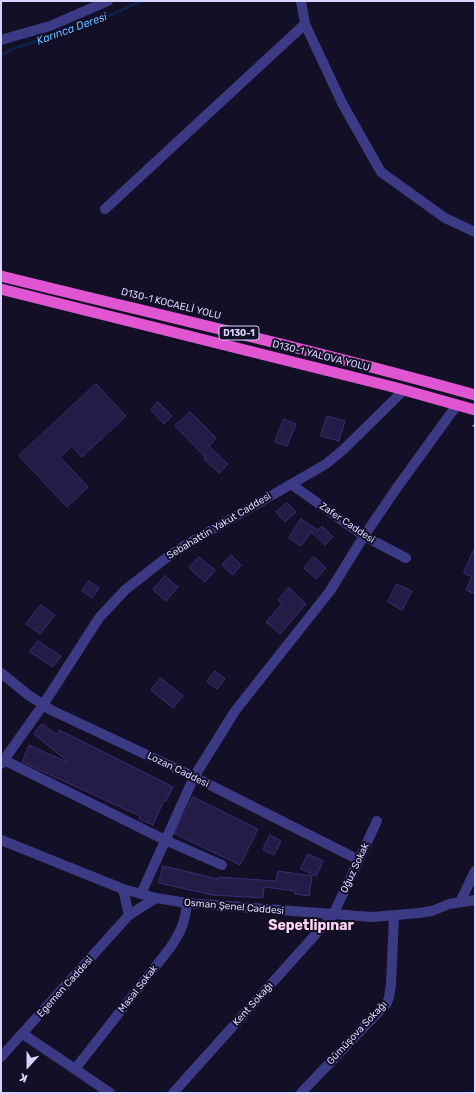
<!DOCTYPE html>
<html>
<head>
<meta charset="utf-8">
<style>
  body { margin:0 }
  #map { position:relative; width:476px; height:1094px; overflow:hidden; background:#130f26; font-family:Rubik,sans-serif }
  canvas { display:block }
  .frame { position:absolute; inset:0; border:2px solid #d9d4ff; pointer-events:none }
  .north { position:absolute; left:8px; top:1046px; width:40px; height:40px; -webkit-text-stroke:3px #130f26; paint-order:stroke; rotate:201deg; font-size:11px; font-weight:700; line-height:16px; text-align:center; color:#d9d4ff }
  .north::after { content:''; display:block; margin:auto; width:14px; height:18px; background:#d9d4ff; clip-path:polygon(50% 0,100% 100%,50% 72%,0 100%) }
</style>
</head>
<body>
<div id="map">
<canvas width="476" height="1094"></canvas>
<div class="frame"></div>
<div class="north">K</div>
</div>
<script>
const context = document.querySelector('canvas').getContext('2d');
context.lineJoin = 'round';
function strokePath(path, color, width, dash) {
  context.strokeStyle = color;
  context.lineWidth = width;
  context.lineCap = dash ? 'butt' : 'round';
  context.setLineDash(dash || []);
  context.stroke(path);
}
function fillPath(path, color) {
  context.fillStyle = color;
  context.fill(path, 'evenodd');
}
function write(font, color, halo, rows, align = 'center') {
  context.font = font + ' Rubik,sans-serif';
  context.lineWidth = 4;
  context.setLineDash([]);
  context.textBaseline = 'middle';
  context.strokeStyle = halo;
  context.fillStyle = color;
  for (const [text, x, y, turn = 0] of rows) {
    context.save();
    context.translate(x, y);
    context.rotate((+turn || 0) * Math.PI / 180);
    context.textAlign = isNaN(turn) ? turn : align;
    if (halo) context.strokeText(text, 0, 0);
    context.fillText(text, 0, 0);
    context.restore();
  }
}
strokePath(new Path2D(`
  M1,55L15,48L98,21L141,1`), '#0c2248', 3);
const building = new Path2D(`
  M96,384L126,416L82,457L72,446L60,457L88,487L67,507L19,456Z
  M158,402L172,416L164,424L151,410Z
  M190,412L216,438L209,446L228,464L219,473L204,459L206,458L175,426Z
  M327,416L345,421L339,441L321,436Z
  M284,419L296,424L287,446L275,442Z
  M287,503L296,512L285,522L276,512Z
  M301,519L318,530L322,526L333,537L325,545L311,532L301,546L289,538Z
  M475,547V594L466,590L472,577L464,573Z
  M231,555L241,565L233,575L222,565Z
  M199,557L215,570L205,582L189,568Z
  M314,557L326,568L316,579L304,568Z
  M165,576L178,587L166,601L153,590Z
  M89,581L99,588L92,598L82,591Z
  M397,584L412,591L402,610L388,602Z
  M289,588L306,604L280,634L266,622L282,604L278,600Z
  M41,605L55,615L40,634L26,624Z
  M38,641L61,656L53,667L30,652Z
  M215,671L225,679L217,689L207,682Z
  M161,678L183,696L173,708L151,690Z
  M42,724L57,735L59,730L173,787L166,801L164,800L153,825L139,819L140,816L22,762L29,745L67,762V761L34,734Z
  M193,797L258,829L240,865L175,834Z
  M270,835L281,841L274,855L263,850Z
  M308,854L323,861L316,876L301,869Z
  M163,866L218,879V877L276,881L278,871L312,876L309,896L295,894V891L264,887L263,898L212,895L159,883Z`);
fillPath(building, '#241b47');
strokePath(building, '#3b2d73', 1);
strokePath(new Path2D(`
  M475,420L473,427H475`), '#2fb8b0', 1.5, [2, 3]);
strokePath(new Path2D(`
  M301,1L305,24L342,103L381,172L445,218L475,232
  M105,209L305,24
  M1,673L27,694L51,710L194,777L359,860
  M4,760L165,840L222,865
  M141,894L194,777L235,711L330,591L364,536L396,489L454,409
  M460,902L475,871
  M23,1034L110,1093
  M75,1069L170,948C181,932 185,922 187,903
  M173,1093L333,915L377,821
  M301,1093L387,1003L389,997L391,985L394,916`), '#3d3a85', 10);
strokePath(new Path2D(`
  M1,40L50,26L108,1
  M291,484L364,536L406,558
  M1,764L43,705L99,618L125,590L166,558L184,546L326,464L344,449L404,390
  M1,840L123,889L156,898L187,903L372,917L419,913L432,911L449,904L475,900
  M123,889L129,915L156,898
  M1,1057L129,915`), '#3d3a85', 10);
strokePath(new Path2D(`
  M1,276C159,315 318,351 475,395
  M1,289L397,388L475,410`), '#e055d1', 11);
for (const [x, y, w] of [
  [239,333,40]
]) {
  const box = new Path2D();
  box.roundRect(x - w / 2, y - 7, w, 14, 3);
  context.fillStyle = '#130f26';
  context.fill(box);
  strokePath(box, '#d9d4ff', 1);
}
write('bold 9px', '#d9d4ff', null, [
  ["D130-1",239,333]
]);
write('10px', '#d9d4ff', '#130f26', [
  ["D130-1 KOCAELİ YOLU",171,304,14],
  ["D130-1 YALOVA YOLU",321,356,14],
  ["Zafer Caddesi",347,523,34],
  ["Sebahattin Yakut Caddesi",219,526,-31],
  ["Lozan Caddesi",178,770,26],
  ["Oğuz Sokak",355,868,-65],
  ["Osman Şenel Caddesi",234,907,5],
  ["Egemen Caddesi",65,987,-48],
  ["Masal Sokak",138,989,-52],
  ["Kent Sokağı",253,1004,-48],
  ["Gümüşova Sokağı",357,1033,-47]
]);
write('italic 11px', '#62b6ff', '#130f26', [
  ["Karınca Deresi",72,29,-20]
]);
write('bold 14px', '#ffd6f0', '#130f26', [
  ["Sepetlipınar",311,926]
]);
</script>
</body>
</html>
